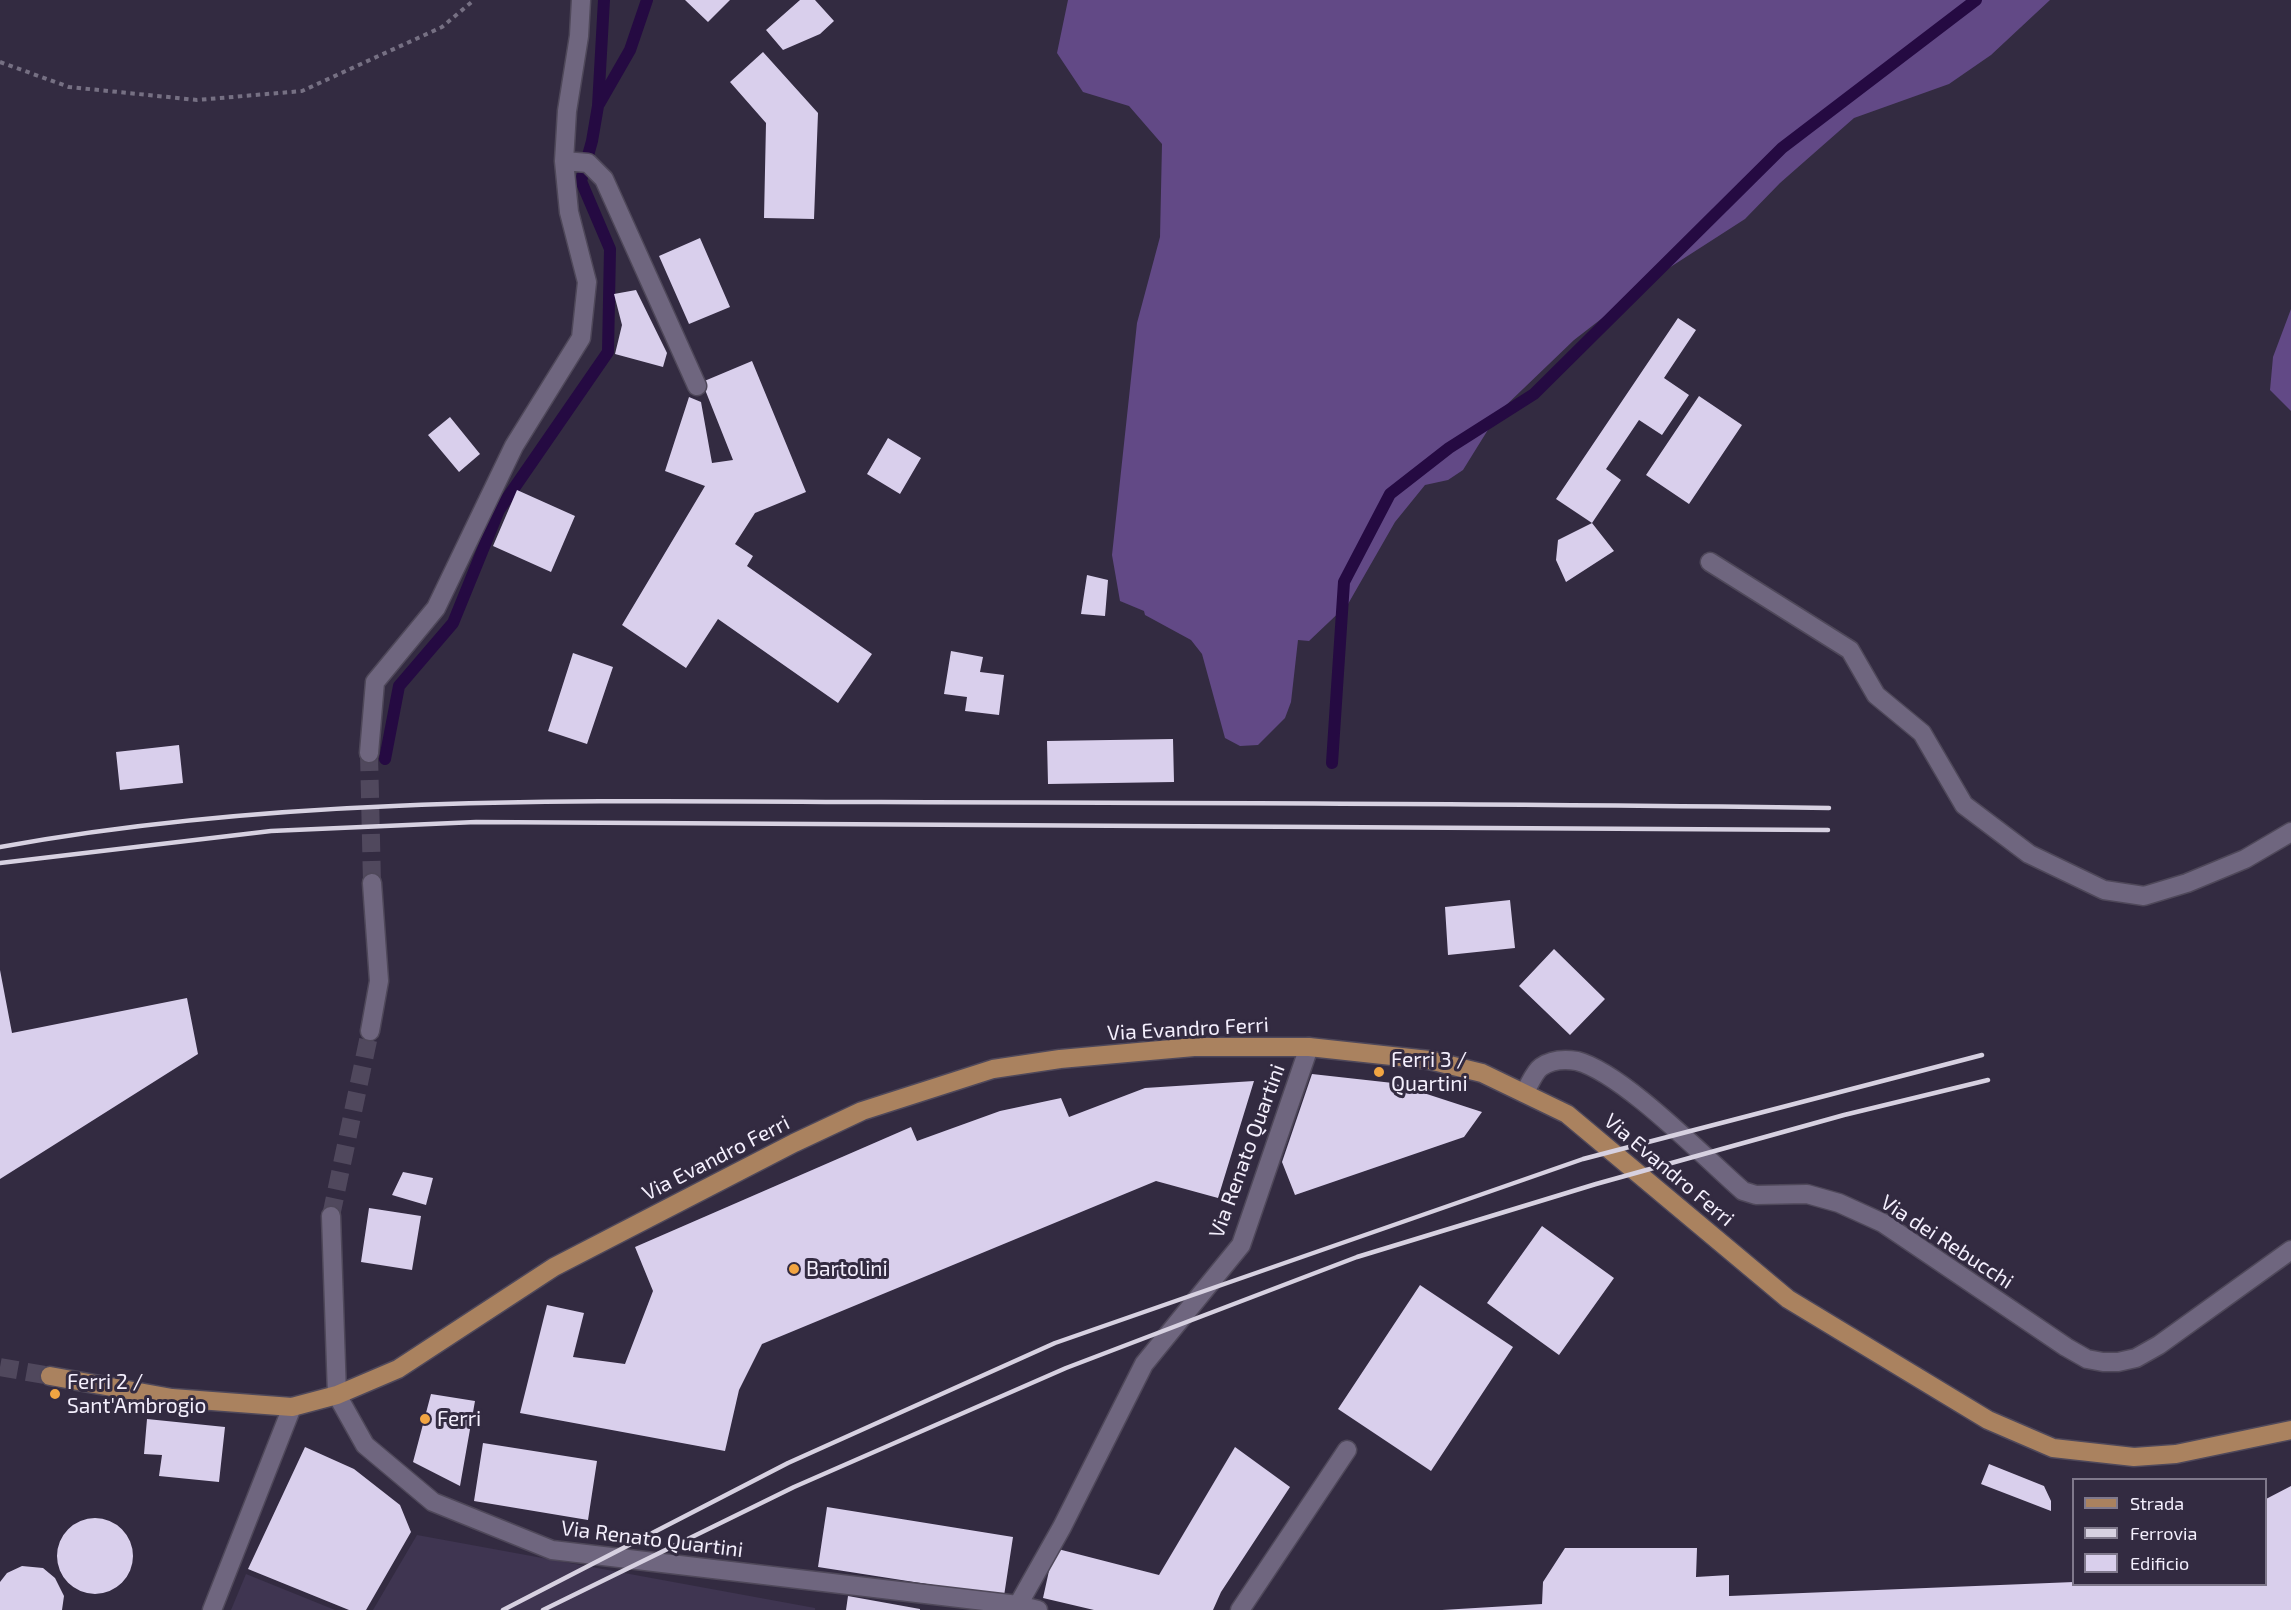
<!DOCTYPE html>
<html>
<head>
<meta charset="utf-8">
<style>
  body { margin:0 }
  #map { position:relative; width:2291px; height:1610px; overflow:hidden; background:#332b41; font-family:"Exo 2",sans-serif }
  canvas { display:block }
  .legend { position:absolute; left:2072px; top:1478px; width:195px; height:108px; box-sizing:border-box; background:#332b41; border:2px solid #80798c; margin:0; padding:8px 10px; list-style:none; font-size:18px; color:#f4effd }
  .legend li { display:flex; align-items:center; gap:12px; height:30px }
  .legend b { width:30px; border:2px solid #80798c }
</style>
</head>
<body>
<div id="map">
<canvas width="2291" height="1610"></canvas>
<ul class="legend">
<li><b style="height:8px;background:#aa825f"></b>Strada</li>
<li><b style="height:8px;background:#d7d1e1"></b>Ferrovia</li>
<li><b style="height:16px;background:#d9cfec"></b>Edificio</li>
</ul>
</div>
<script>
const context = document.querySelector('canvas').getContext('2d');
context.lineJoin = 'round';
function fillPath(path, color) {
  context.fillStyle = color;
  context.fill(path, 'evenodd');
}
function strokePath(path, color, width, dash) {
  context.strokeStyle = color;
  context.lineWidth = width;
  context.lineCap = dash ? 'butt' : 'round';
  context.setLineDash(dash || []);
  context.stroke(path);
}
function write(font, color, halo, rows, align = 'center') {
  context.font = font + ' "Exo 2",sans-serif';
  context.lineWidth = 6;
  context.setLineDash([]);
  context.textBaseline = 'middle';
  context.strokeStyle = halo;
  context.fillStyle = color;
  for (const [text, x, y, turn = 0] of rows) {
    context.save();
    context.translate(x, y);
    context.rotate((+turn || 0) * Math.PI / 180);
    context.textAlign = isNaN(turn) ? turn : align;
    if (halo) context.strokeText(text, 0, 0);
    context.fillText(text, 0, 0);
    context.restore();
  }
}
fillPath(new Path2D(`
  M417,1535L815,1608V1610H373Z
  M246,1574L335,1610H231Z`), '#3f3551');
fillPath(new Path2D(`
  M1068,0H2050L1991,55L1949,84L1854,118L1780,183L1745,219L1658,275L1574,340L1499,412L1463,470L1448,480L1425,485L1395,522L1348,604L1309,641L1298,640L1291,702L1285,718L1258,745L1240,746L1225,738L1202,654L1191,640L1145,615L1144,611L1120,601L1112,555L1137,323L1160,237L1162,144L1129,106L1083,92L1057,53Z
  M2291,309V411L2270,390L2273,357Z`), '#624986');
strokePath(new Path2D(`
  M599,104L630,50L647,0
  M385,759L399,686L453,623L499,510L608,352L610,249L581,181L592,141L598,106L604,0
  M1332,763L1344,582L1390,494L1449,448L1534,394L1782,148L1976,0`), '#250a42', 12);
fillPath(new Path2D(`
  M685,0H730L708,22Z
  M800,0H815L834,21L820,34L783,50L766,30Z
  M763,52L818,113L814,219L764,218L766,123L730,82Z
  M700,238L730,307L689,324L659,256Z
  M636,290L667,353L663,367L615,354L622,325L614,294Z
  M1678,318L1696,330L1664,378L1689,395L1662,435L1639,420L1606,469L1621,480L1592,523L1556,499Z
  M752,361L806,492L755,513L735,544L753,556L747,566L872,654L838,703L718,619L686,668L622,625L705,486L665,471L689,397L701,402L712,463L733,460L702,382Z
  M1699,396L1742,425L1689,504L1646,475Z
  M450,417L480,454L459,472L428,435Z
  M888,438L921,458L900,494L867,474Z
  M517,490L575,516L551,572L493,546Z
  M1592,523L1614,551L1566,582L1556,560L1558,540Z
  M1087,575L1108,580L1105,616L1081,614Z
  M951,651L983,657L980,672L1004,675L999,715L965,711L967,697L944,694Z
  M573,653L613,667L587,744L548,731Z
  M1173,739L1174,782L1048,784L1047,741Z
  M179,745L183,783L120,790L116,752Z
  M1510,900L1515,948L1448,955L1445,907Z
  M1554,949L1605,999L1570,1035L1519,986Z
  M0,970L12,1033L187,998L198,1054L0,1179Z
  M1312,1074L1393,1083L1482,1112L1464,1137L1295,1195L1282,1162Z
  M1254,1081L1218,1198L1156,1181L762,1344L739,1390L725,1451L520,1413L547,1305L584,1313L573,1357L625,1364L653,1291L635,1247L911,1127L917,1141L1000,1111L1061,1098L1069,1117L1145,1088Z
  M403,1172L433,1178L426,1205L392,1195Z
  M369,1208L421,1216L412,1270L361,1262Z
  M1542,1226L1614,1278L1559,1355L1487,1303Z
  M1420,1285L1513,1347L1431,1471L1338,1409Z
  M431,1394L475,1401L460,1486L413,1462Z
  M147,1419L225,1427L219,1482L159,1476L162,1455L144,1454Z
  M483,1443L597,1461L588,1520L474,1501Z
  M305,1447L354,1469L400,1505L411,1532L366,1610H349L248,1569Z
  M1235,1447L1290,1487L1221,1592L1213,1610H1094L1043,1598L1054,1548L1159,1575Z
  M1989,1464L2044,1486L2051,1501V1511L1981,1484Z
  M2291,1486V1610H1442L1542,1604L1543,1582L1565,1548H1697L1696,1577L1729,1575V1596L2074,1582V1584H2266V1499Z
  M827,1507L1013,1537L1004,1596L818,1567Z
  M57 1556a38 38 0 1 1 76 0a38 38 0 1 1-76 0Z
  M22,1566L43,1568L55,1578L64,1596L62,1610H0V1582L7,1573Z
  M848,1596L920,1609V1610H846Z`), '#d9cfec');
strokePath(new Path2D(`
  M369,753L372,883
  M331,1216L370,1031`), '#50485d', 18, [18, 9]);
strokePath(new Path2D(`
  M0,1367L50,1376`), '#50485d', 18, [18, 9]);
const lane = new Path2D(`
  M1710,562L1850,650L1876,695L1922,733L1964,805L2029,854L2104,890L2144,896L2187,883L2245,859L2291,832
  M212,1610L292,1407`);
const street = new Path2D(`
  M564,161L588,163L604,179L697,386
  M369,753L375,682L436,608L514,446L581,338L587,282L569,212L564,161L567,111L579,36L581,0
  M370,1031L379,981L372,883
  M1524,1093C1529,1086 1534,1072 1541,1067C1551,1060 1565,1059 1577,1061C1623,1073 1704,1157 1743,1191L1756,1195L1807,1194L1839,1203L1883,1223L2066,1347L2087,1359L2103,1362H2118L2136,1358L2159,1345L2291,1250
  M331,1216L337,1395L365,1445L433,1502L552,1550L1018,1605L1038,1610
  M1018,1605L1062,1527L1144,1364L1241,1245L1309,1047
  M1240,1610L1347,1450`);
const primary = new Path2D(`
  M50,1376L172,1398L292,1407L337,1395L398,1369L554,1267L794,1143L862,1111L993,1069L1060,1059L1194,1047H1309L1429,1060L1482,1073L1567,1114L1788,1299L1988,1420L2053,1448L2134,1457L2176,1454L2291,1430`);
strokePath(lane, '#4f485a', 21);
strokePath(street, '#4f485a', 21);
strokePath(primary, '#4f485a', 21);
strokePath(new Path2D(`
  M0,62L69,87L197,100L302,91L442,27L474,0`), '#767083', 4, [4.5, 4.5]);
strokePath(lane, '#6f667f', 18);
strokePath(street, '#6f667f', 18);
strokePath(primary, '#aa825f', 18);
strokePath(new Path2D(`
  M0,847C290,794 587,801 881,802C1197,803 1513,803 1829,808
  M0,863L271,831L476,822L1828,830
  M503,1610L788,1463L1055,1343L1583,1159L1982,1055
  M543,1610L794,1487L1066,1368L1357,1257L1596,1184L1844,1115L1988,1080`), '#d7d1e1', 4.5);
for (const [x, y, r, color] of [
  [1379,1072,6,"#f2a542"],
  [794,1269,6,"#f2a542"],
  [55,1394,6,"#f2a542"],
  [425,1419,6,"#f2a542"]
]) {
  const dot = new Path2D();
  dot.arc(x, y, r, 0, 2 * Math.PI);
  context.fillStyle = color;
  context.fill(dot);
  strokePath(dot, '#332b41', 2);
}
write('21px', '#f4effd', '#332b41', [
  ["Via Evandro Ferri",1188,1029,-3],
  ["Via Renato Quartini",1247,1151,-70],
  ["Via Evandro Ferri",716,1158,-27],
  ["Via Evandro Ferri",1669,1170,40],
  ["Via dei Rebucchi",1947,1242,33],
  ["Via Renato Quartini",652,1539,7]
]);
write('21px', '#f4effd', '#332b41', [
  ["Ferri 3 /",1391,1060],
  ["Quartini",1391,1084],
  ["Bartolini",806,1269],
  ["Ferri 2 /",67,1382],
  ["Sant'Ambrogio",67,1406],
  ["Ferri",437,1419]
], 'left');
</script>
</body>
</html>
